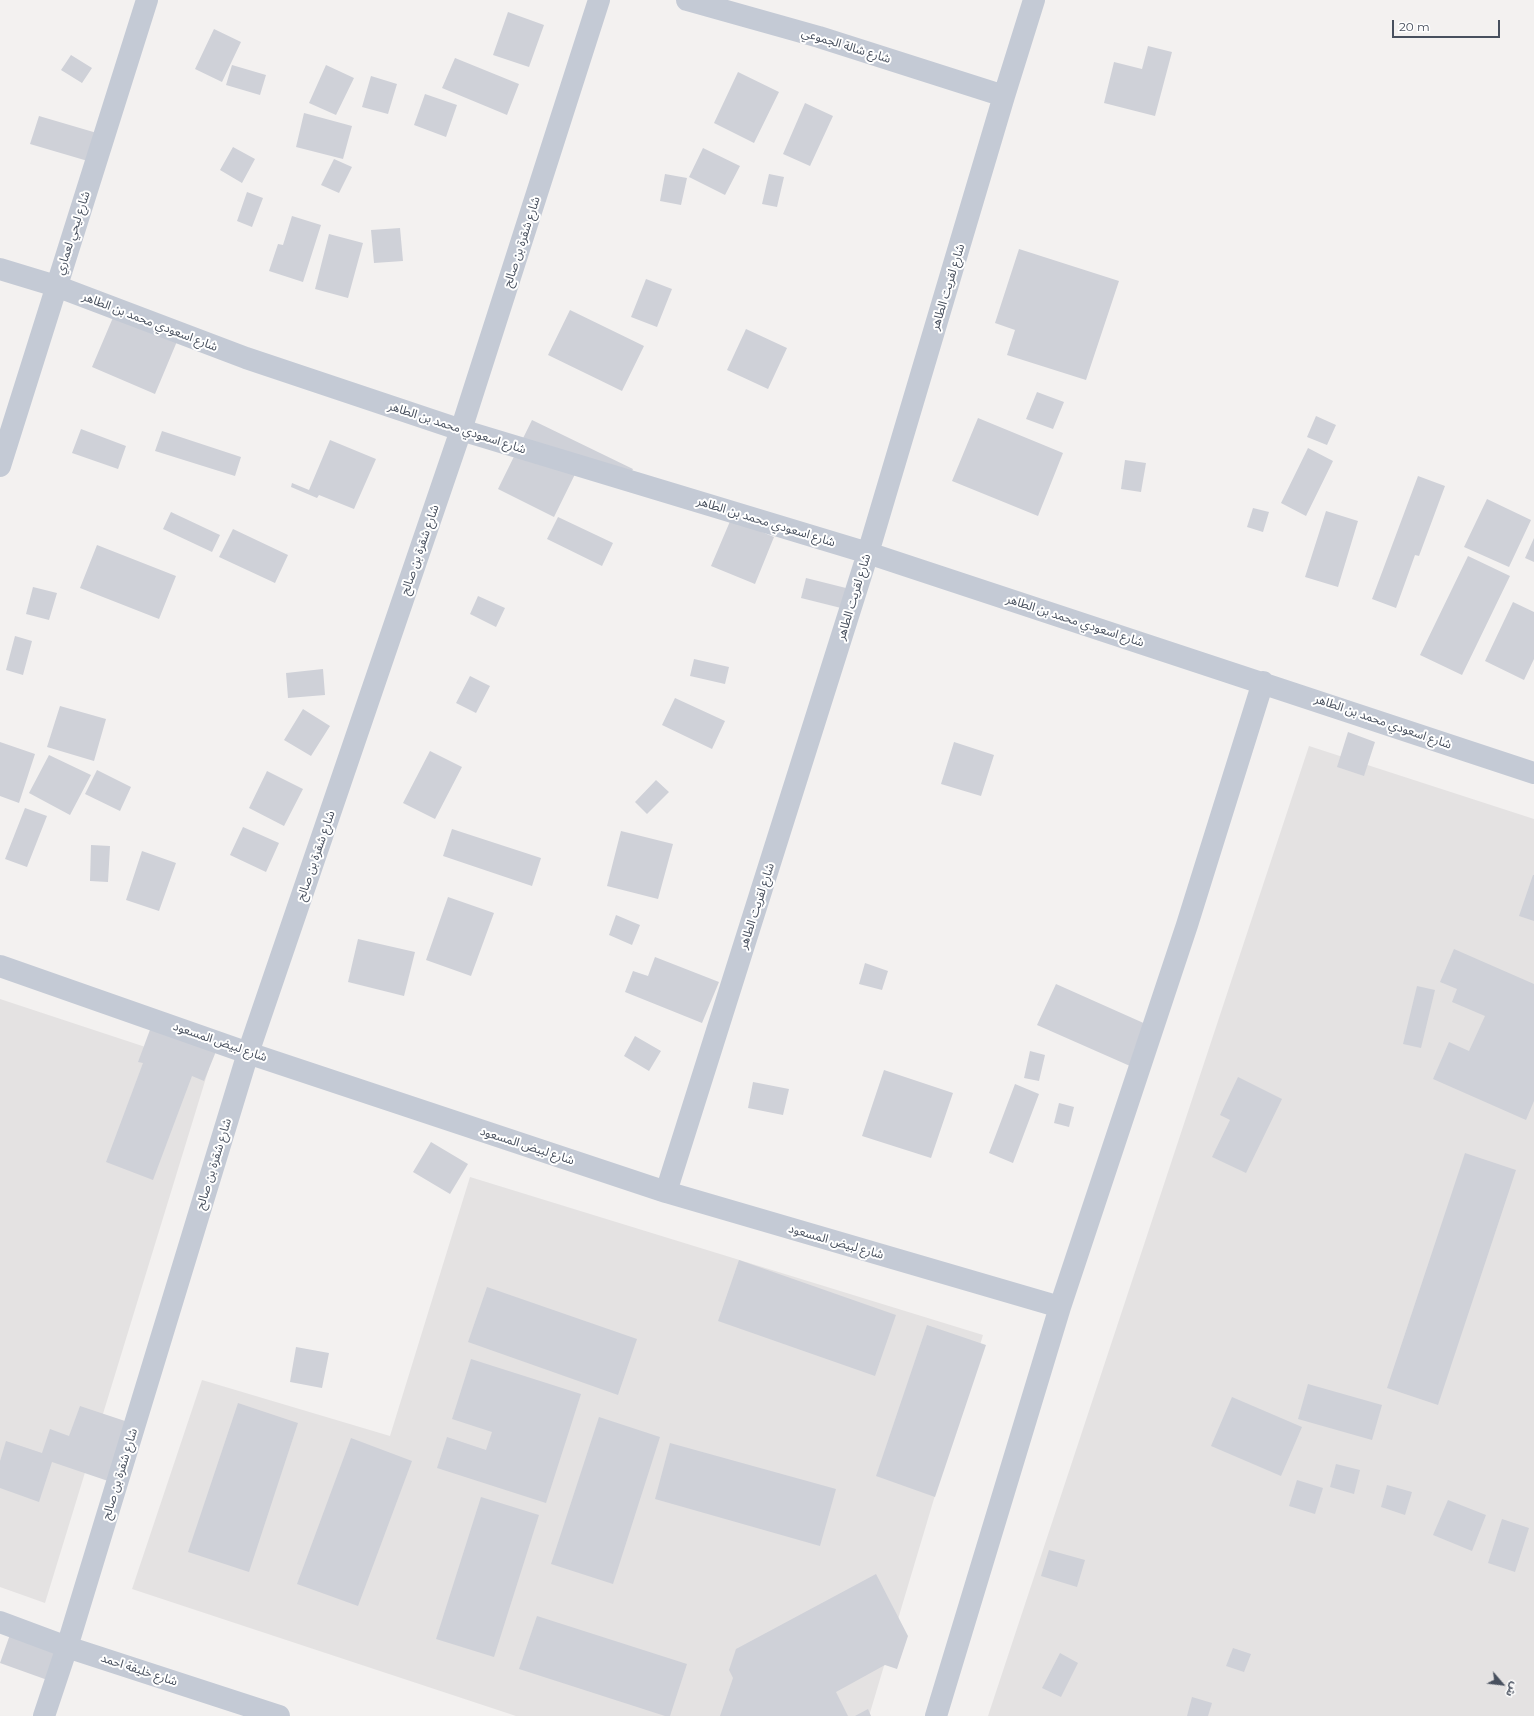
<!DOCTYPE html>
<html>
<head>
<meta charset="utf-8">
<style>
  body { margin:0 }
  #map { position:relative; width:1534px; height:1716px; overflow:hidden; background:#f3f1f0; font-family:Montserrat,"Noto Sans Arabic",sans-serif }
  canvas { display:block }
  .north { position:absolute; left:1482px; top:1664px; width:40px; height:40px; -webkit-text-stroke:3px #fff; paint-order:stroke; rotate:118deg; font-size:11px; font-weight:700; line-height:16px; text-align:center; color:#48505e }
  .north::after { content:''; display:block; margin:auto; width:14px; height:18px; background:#48505e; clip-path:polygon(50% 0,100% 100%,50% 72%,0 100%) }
  .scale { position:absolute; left:1392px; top:20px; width:108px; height:18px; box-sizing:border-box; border:2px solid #48505e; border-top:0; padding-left:5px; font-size:12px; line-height:14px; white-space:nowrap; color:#48505e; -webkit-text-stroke:3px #fff; paint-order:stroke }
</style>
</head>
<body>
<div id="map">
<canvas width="1534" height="1716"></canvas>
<div class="north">ش</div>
<div class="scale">20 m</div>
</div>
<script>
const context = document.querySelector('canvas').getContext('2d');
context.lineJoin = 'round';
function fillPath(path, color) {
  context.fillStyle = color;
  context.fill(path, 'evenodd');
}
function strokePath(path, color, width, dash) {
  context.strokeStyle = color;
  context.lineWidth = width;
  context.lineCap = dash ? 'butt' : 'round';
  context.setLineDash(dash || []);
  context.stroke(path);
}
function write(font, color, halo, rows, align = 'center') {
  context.font = font + ' Montserrat,"Noto Sans Arabic",sans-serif';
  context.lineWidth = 4;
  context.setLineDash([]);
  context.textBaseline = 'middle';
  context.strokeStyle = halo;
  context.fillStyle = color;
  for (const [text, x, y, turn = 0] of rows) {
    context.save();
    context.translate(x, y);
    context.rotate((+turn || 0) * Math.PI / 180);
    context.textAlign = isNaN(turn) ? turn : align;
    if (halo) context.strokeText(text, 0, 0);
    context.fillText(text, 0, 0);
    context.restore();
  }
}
fillPath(new Path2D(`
  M1309,746L1534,819V1716H988Z
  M0,999L209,1068L45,1603L0,1587Z
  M470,1177L983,1335L869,1716H516L132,1589L202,1380L390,1436Z`), '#e4e2e2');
fillPath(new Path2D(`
  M508,12L544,25L529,67L493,55Z
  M214,29L241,42L222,82L195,69Z
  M1148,46L1172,52L1155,116L1104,103L1114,62L1142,69Z
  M71,55L92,68L82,83L61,70Z
  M455,58L519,84L507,115L442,88Z
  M232,65L266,75L260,95L226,85Z
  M326,65L354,78L336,115L309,103Z
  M738,72L779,92L754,143L714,123Z
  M371,76L397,84L388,114L362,107Z
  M425,94L457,105L446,137L414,125Z
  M805,103L833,116L810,166L783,154Z
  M304,113L352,126L343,159L296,147Z
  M39,116L107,136L98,164L30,144Z
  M233,147L255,159L242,183L220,170Z
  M703,148L740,166L725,195L689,177Z
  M334,159L352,167L339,193L321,185Z
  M665,174L687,178L681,205L660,201Z
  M769,174L784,177L777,207L762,204Z
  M247,192L263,198L252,227L237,221Z
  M292,216L321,225L303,282L269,271L278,244L283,245Z
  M400,228L403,261L374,263L371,230Z
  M329,234L363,243L348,298L315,289Z
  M1019,249L1119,281L1086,380L1007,355L1015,330L995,323Z
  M646,279L672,289L657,327L631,317Z
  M120,301L183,327L155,394L92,367Z
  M570,310L644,346L622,391L548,355Z
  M746,329L787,348L768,389L727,370Z
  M1037,392L1064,402L1053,429L1026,419Z
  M1316,416L1336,425L1327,445L1307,437Z
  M978,418L1063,453L1038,516L952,481Z
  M532,420L633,469L625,485L580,464L554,517L498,489Z
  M81,429L126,446L118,469L72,453Z
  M162,431L241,457L235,476L155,451Z
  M330,440L376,459L354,509L319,495L317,498L291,487L292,483L309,490Z
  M1308,448L1333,461L1306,516L1281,503Z
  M1125,460L1146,463L1141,492L1121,489Z
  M1418,476L1445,486L1419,556L1415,555L1396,608L1372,599Z
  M1487,499L1531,520L1509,567L1464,547Z
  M1253,508L1269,512L1263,532L1247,527Z
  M1326,511L1358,521L1338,587L1305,577Z
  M171,512L220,535L212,552L163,529Z
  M558,517L613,543L602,566L547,539Z
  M731,519L774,537L755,584L711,566Z
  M233,529L288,555L275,583L219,557Z
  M1534,538V562L1525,558Z
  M97,545L176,576L159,619L80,588Z
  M1468,556L1510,576L1462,675L1420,655Z
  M806,578L846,588L841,608L801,598Z
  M33,587L57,593L49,620L26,614Z
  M478,596L505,608L496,627L470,614Z
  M1513,602L1534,612V659L1524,680L1485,661Z
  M15,636L32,641L23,675L6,670Z
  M694,659L729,667L725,684L690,676Z
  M323,669L325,695L288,698L286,673Z
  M470,676L490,686L476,713L456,703Z
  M675,698L725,721L712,749L662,725Z
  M60,706L106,719L94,761L47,747Z
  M303,709L330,726L311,756L284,740Z
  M1348,732L1375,742L1364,776L1337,767Z
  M0,742L35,754L19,803L0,796Z
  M954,742L994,755L981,796L941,784Z
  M430,751L462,767L435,819L403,803Z
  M49,755L91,775L70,815L29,793Z
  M97,770L131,787L120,811L85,794Z
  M267,771L303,789L284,826L249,808Z
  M656,780L669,792L647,814L635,802Z
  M25,808L47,816L27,867L5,859Z
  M243,827L279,843L266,872L230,855Z
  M452,829L541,858L532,886L443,856Z
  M621,831L673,844L658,899L607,886Z
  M91,845L110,846L108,882L90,881Z
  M142,851L176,863L159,911L126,900Z
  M1533,875H1534V921L1519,916Z
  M448,897L494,913L471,976L426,960Z
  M616,915L640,925L632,945L609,935Z
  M358,939L415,952L404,996L348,982Z
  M1454,949L1534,984V1101L1526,1120L1433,1079L1449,1042L1469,1051L1485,1016L1452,1002L1457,989L1440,982Z
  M655,957L719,982L702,1023L625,992L633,971L648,976Z
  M865,963L888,971L882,990L859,984Z
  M1056,984L1148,1025L1130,1066L1037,1025Z
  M1417,986L1435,990L1421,1048L1403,1044Z
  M154,1019L219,1044L204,1081L192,1076L153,1180L106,1162L143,1063L138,1062Z
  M635,1036L661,1051L649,1071L624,1056Z
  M1030,1051L1045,1055L1039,1081L1024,1078Z
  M884,1070L953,1093L931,1158L862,1136Z
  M1238,1077L1282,1099L1246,1173L1212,1157L1230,1120L1220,1115Z
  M753,1082L789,1089L783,1115L748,1108Z
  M1015,1084L1039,1094L1013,1163L989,1153Z
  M1059,1103L1074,1107L1069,1127L1054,1123Z
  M431,1142L468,1164L450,1194L413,1172Z
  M1465,1153L1516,1170L1438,1405L1387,1388Z
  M739,1260L896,1315L875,1376L718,1321Z
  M487,1287L637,1339L618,1395L468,1342Z
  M927,1325L986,1345L935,1497L876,1476Z
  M296,1347L329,1353L322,1388L290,1382Z
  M471,1359L581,1394L546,1503L437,1468L447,1437L486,1450L492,1432L452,1419Z
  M1308,1384L1382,1405L1372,1440L1298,1419Z
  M1232,1397L1302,1427L1281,1476L1211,1446Z
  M238,1403L298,1423L249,1572L188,1552Z
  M80,1406L131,1423L111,1482L52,1462L39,1502L0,1488V1461L6,1441L42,1453L50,1429L69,1436Z
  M599,1417L660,1437L613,1584L551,1564Z
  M351,1438L412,1461L358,1606L297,1584Z
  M670,1443L836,1489L820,1546L655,1499Z
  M1336,1464L1360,1470L1354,1494L1330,1487Z
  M1297,1480L1323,1488L1315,1514L1289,1506Z
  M1387,1485L1412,1492L1405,1515L1381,1507Z
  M481,1497L539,1515L494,1657L436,1639Z
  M1448,1500L1486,1515L1472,1551L1433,1535Z
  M1502,1519L1529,1528L1515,1572L1488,1563Z
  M1049,1550L1085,1560L1077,1587L1041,1576Z
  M876,1574L908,1636L897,1669L885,1665L836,1692L848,1716H720L733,1678L729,1670L736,1649Z
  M537,1616L687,1664L670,1716H665L519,1669Z
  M13,1626L66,1644L53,1682L0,1663Z
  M1233,1648L1251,1654L1244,1672L1226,1666Z
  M1060,1653L1078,1663L1061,1697L1042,1688Z
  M1192,1697L1212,1703L1208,1716H1187Z
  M868,1709L871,1716H855Z`), '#cfd1d8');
strokePath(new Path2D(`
  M687,0L819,37L1004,96
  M0,269L56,286L246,358L461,430L868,553L1534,773
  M0,466L147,0
  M0,966L248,1053L666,1192L1060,1307
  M666,1192L868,553L1004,96L1034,0
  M0,1622L67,1647L279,1716
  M44,1716L67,1647L248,1053L461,430L599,0
  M936,1716L1060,1307L1187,925L1263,682`), '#c4cad5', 22);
write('12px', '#48505e', '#fff', [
  ["شارع شالة الجموعي",846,46,17],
  ["شارع ليحي لعماري",73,233,-72],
  ["شارع شقرة بن صالح",522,242,-72],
  ["شارع لقريت الطاهر",948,287,-73],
  ["شارع اسعودي محمد بن الطاهر",150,322,21],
  ["شارع اسعودي محمد بن الطاهر",457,428,18],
  ["شارع اسعودي محمد بن الطاهر",766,522,17],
  ["شارع شقرة بن صالح",420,550,-71],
  ["شارع لقريت الطاهر",854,597,-73],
  ["شارع اسعودي محمد بن الطاهر",1075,621,18],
  ["شارع اسعودي محمد بن الطاهر",1383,722,19],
  ["شارع شقرة بن صالح",316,856,-71],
  ["شارع لقريت الطاهر",757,906,-72],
  ["شارع لبيض المسعود",220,1042,19],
  ["شارع لبيض المسعود",527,1146,18],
  ["شارع شقرة بن صالح",214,1164,-73],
  ["شارع لبيض المسعود",836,1242,16],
  ["شارع شقرة بن صالح",120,1474,-73],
  ["شارع خليفة احمد",139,1670,18]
]);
</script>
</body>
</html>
